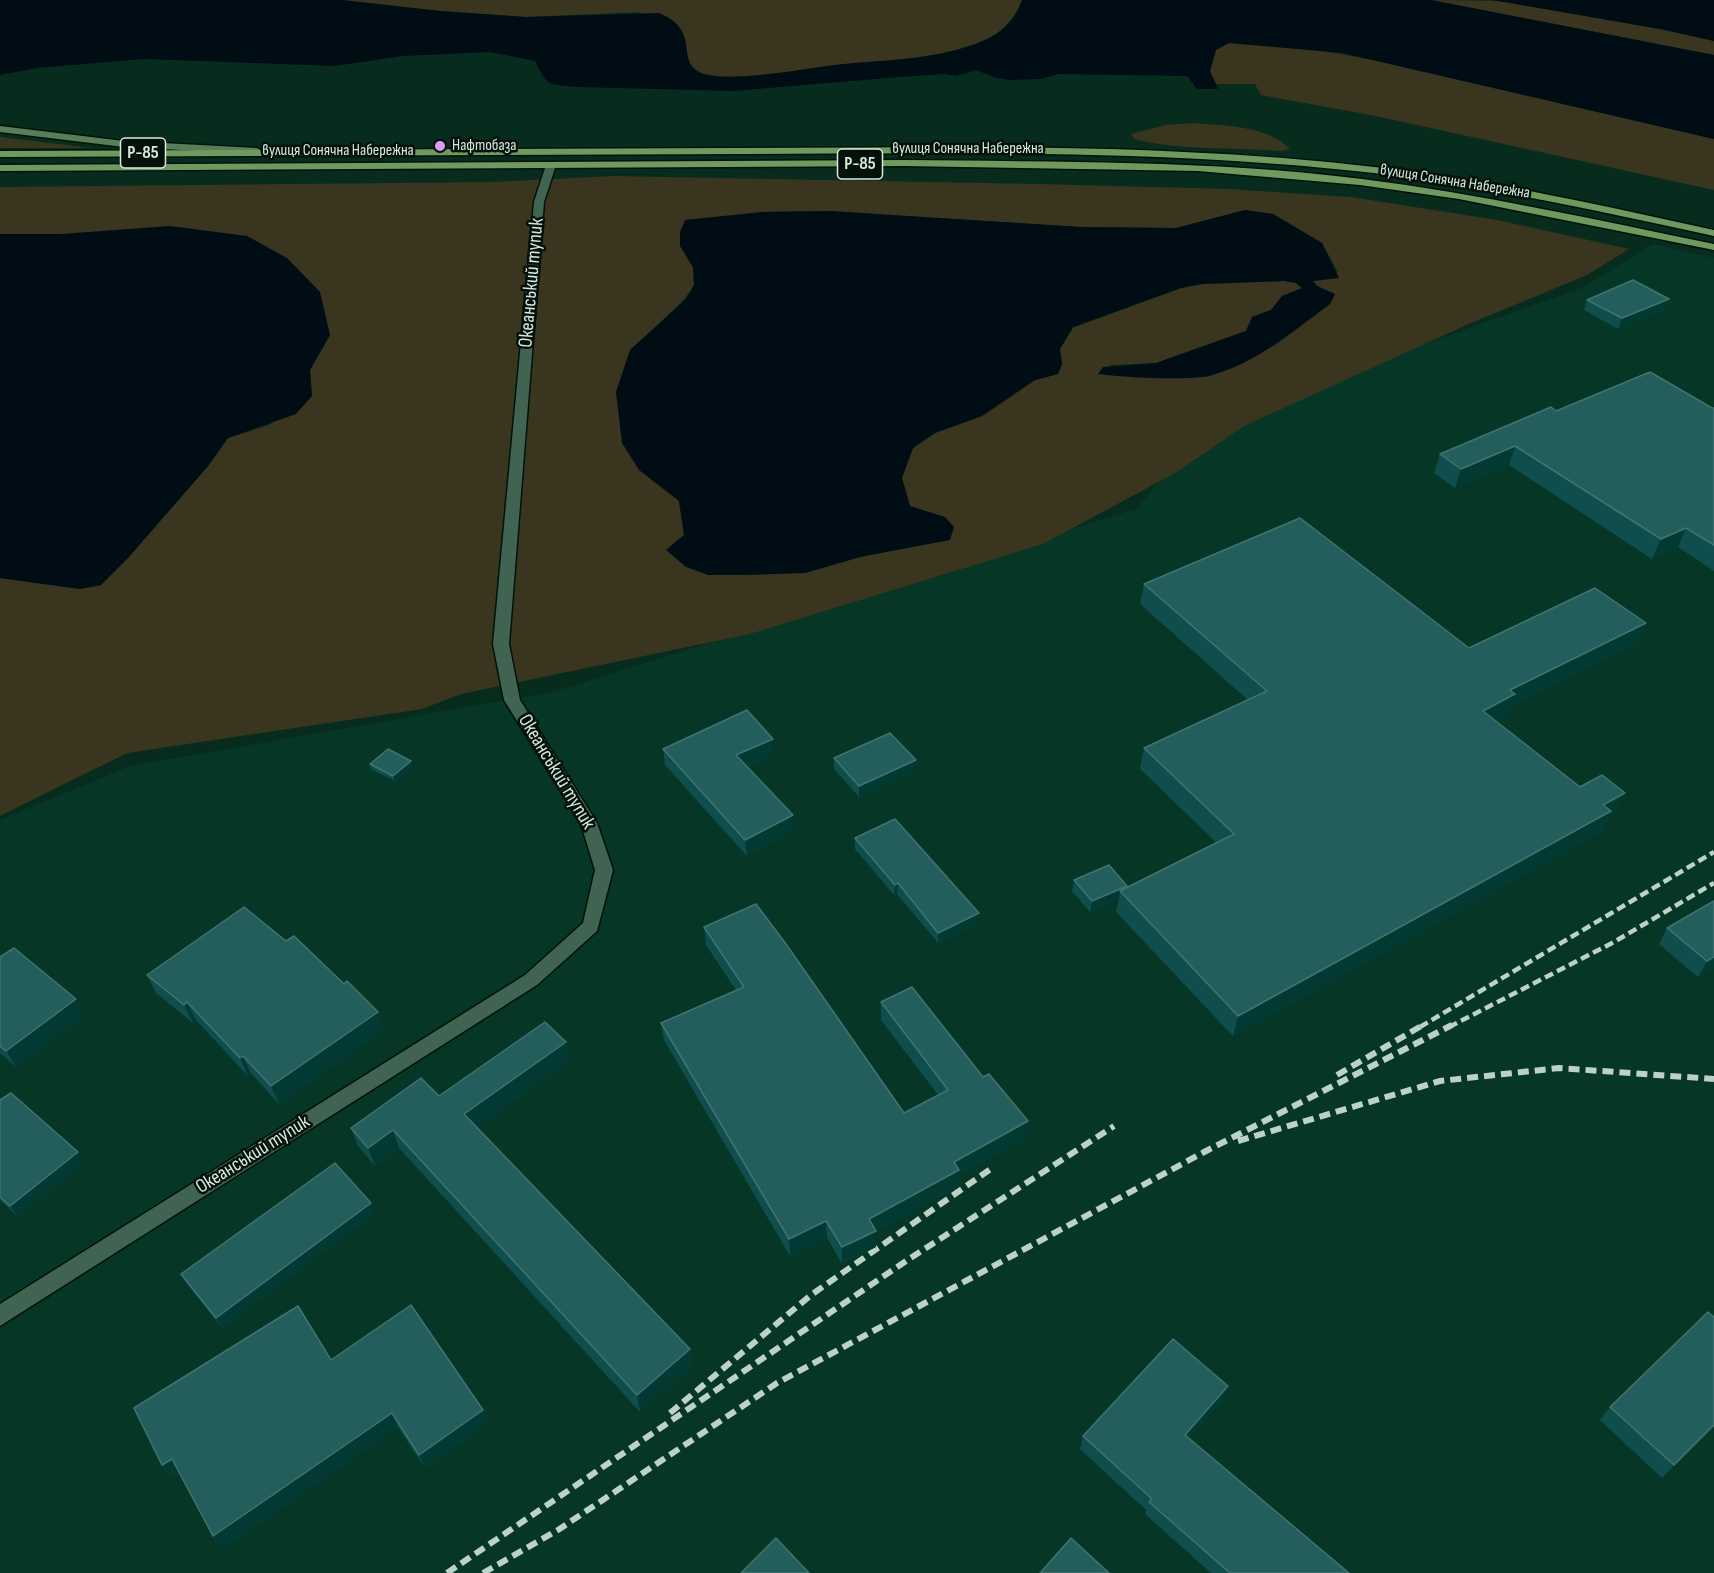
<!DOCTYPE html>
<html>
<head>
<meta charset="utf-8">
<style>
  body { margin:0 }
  canvas { display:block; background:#072c1d }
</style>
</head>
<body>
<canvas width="1714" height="1573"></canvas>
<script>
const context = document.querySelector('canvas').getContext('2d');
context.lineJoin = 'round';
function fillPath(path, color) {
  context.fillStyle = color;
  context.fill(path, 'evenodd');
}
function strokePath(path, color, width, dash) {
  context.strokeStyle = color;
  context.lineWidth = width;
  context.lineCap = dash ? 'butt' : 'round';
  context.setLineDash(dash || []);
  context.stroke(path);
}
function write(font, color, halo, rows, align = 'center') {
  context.font = font + ' "Sofia Sans Condensed",sans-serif';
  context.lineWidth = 5;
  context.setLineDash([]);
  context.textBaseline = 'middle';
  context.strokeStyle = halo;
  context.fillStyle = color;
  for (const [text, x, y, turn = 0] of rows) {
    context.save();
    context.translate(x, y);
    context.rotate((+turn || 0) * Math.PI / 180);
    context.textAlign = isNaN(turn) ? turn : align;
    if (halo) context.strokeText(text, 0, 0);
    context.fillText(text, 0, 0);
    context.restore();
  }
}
fillPath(new Path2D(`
  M1653,244L1714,258V1573H0V820L130,766L553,692L1136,509L1211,421L1584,287Z`), '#063625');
fillPath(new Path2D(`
  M342,0H1022V1C1015,16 1005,30 989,38C939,61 880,60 826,66C785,71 738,85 698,72L639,12L526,17L440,11Z
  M1431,0L1501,1L1660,29L1714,41V55Z
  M1229,43L1310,49L1380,61L1714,139V190L1376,116L1261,95L1255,84H1216L1210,71L1216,50Z
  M1194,123C1226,126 1266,125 1290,149L1281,151C1233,147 1181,151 1134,139L1131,134L1166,125Z
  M0,137L91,148H0Z
  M612,176L1037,184L1229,189L1351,197L1497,220L1629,249L1587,275L1471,323L1244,426L1177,472L1043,544L750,634L461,694L422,709L127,753L0,816V578L80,589L101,585L128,558L208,466L228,438L269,425L312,396L310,370L330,335L105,232L29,236L0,234V187L492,182ZM1245,210L1273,214L1322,243L1338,272L1312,281L1317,286L1335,294L1330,304L1277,344L1208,377L1099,374L1111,365L1156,363L1246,331L1252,317L1271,310L1282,296L1302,289L1296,283L1284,281L1202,284L1181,288L1073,328L1060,349L1062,364L1058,374L1035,380L982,416L935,433L913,448L902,478L910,507L945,517L860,557L805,573L666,550L684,535L679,501L630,350C642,339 692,296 694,284C697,269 687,257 680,245L685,220L763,212L829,211L1081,227L1176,228Z`), '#39351e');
fillPath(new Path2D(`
  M0,0H342L440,11L526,17L659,13C701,30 676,60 699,72C722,85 814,67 844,64C875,61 908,60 939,54C956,50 975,46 991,37C1006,29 1017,16 1022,0H1431L1714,55V139L1342,53L1229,43L1216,50L1210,71L1218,89H1197L1187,76L1058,74L1041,79L1010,80L996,78L976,70L956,76L946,74L899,77L733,91L576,87C548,84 547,87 535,61L490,52L403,56L335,66L144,59L38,68L0,75Z
  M1492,0H1714V41L1660,29Z
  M1245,210L1273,214L1322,243L1339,278L1313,281L1317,286L1335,294L1330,304C1294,330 1253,366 1208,376C1188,381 1120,377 1098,374L1103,367L1156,363L1246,331L1252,317L1271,310L1282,296L1302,288L1296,283L1284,281L1202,284L1181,288L1073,327L1060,349L1062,364L1058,374L1035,380L982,416L935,433L913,448L902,478L910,506L945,517L954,527L950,540L860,557L805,573L745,575H708L686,567L666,550L684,535L679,501L639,470L622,443L616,392L630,350L686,299L694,285L693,267L680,246V232L685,220L763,212L829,211L1081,227L1176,228Z
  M170,226L247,236L287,258L320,292L330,335L310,370L312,396L296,414L228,438L208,466L128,558L101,585L80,589L0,578V234H61Z`), '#000d15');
const minor = new Path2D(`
  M551,162L556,165L544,202L509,644L520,700L597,823L613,870L597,931L537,985L0,1326V1304L525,975L583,923L595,870L581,824L504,700L493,644L534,202L546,165Z`);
const secondary = new Path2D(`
  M0,126L124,141L257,148L262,151L257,154L124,147L0,132Z`);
const primary = new Path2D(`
  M984,147C1117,148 1251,152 1383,168C1495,181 1604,206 1714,230V236C1604,212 1494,188 1383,174C1171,149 957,153 744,154C496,155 248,156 0,157V151Z
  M904,160C1057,162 1210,160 1362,179C1480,194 1597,220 1714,244V250L1459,199L1360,185L1198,171L904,166L0,171V165Z`);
strokePath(minor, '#001308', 3);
strokePath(secondary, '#001308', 3);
strokePath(primary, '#001308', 3);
fillPath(minor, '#406352');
fillPath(secondary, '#587e59');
fillPath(primary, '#709960');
strokePath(new Path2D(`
  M1420,1027L1714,852
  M1449,1027L1614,942L1714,883`), '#bdd2c7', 4.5, [9, 4.5]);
strokePath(new Path2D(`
  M1337,1075L1423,1025
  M1238,1141L1440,1081L1559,1068L1714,1079
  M670,1413L811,1295L992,1168
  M447,1573L909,1259L1114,1126
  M483,1573L558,1530L777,1383L1206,1151L1452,1025`), '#bdd2c7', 6, [11, 6]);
fillPath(new Path2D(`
  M1669,299L1665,309L1618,329L1584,310L1587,300Z
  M1712,408H1714V571L1678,547L1652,559L1509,465L1455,488L1434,473L1440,454L1556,411Z
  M1144,584L1469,648L1646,623L1636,644L1511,706L1507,715L1496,721L1615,814L1608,818L1601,832L1233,1036L1116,912L1119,899L1090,912L1072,891L1074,880L1127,888L1217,843L1140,769L1144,748L1248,700L1140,604Z
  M773,739V755L747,767L793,831L747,856L665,765L663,749Z
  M834,758L915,770L859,797L834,769Z
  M370,764L412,767L395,781L371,769Z
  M855,838L978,924L938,943L897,894L894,895L855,849Z
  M1714,901V967L1698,977L1659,944L1667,928Z
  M704,927L904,1113L938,1095L881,1020V1002L1025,1138L959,1175L958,1186L876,1232V1247L842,1264L827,1238L790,1256L664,1040L661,1023L736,990L706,945Z
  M286,941L344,984L378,1012L384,1030L279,1104L251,1073L248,1076L196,1020L193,1023L156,993L147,975Z
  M0,957L85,1015L16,1067L0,1053Z
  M570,1060L477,1127L690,1349L693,1365L640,1412L399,1148L375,1166L358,1146L351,1128L439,1096Z
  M0,1100L84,1163L17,1216L0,1200Z
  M375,1213L222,1328L187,1284L181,1274Z
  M1714,1317V1426L1662,1478L1600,1420L1610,1407Z
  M331,1360L483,1410L488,1423L425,1468L398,1427L223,1549L213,1536L180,1473L172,1478L162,1465Z
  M1223,1400L1189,1438L1349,1573H1211L1145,1514L1146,1510L1080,1449L1083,1436Z`), '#0f4e4c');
fillPath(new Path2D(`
  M1669,299L1665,309L1618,329L1622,318Z
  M1515,446L1509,465L1455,488L1461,469Z
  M1686,528L1678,547L1652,559L1661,539Z
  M1646,623L1636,644L1511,706L1507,715L1475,731L1483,711L1510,690Z
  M773,739V755L738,771L736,755Z
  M916,760L915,770L859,797V786Z
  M411,761L412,767L395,781L393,776Z
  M1625,793L1615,814L1608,818L1601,832L1233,1036L1238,1016Z
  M793,815V831L747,856L745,840Z
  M898,883L897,894L894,895L895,885Z
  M1127,886L1126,896L1120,891L1119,899L1090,912L1092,901Z
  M979,913L978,924L938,943V933Z
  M1714,957V967L1698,977L1707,961Z
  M76,999L85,1015L16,1067L6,1051Z
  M187,1002L196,1020L193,1023L184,1005Z
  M378,1012L384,1030L279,1104L271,1086Z
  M566,1042L570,1060L470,1132L464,1114Z
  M243,1056L251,1073L248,1076L240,1058Z
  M1028,1121L1025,1138L959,1175L958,1186L876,1232V1247L842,1264V1247L869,1219L954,1162Z
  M393,1130L399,1148L375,1166L368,1148Z
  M78,1152L84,1163L17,1216L10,1206Z
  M371,1203L375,1213L222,1328L216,1318Z
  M826,1221L827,1238L790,1256L789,1239Z
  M690,1349L693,1365L640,1412L637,1395Z
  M1228,1386L1223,1400L1180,1448L1185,1435Z
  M483,1410L488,1423L425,1468L419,1455Z
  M392,1413L398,1427L223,1549L213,1536Z
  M1714,1425V1426L1662,1478L1674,1465Z
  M172,1459L181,1472L172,1478L162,1465Z`), '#033933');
const building = new Path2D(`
  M1633,280L1669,299L1622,318L1587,300Z
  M1650,372L1712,408H1714V545L1686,528L1661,539L1515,446L1461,469L1440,454L1551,407L1556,411Z
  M1300,518L1469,648L1595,588L1646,623L1510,690L1515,694L1483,711L1580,787L1602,775L1625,793L1603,805L1611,811L1238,1016L1120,891L1234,834L1144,748L1267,691L1144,584Z
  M747,710L773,739L736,755L793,815L745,840L663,749Z
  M890,733L916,760L859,786L834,758Z
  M388,749L411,761L393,776L370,764Z
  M895,819L979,913L938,933L898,883L895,885L855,838Z
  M1109,865L1127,886L1092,901L1074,880Z
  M1714,901V957L1707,961L1667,928Z
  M756,904L786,944L904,1113L948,1090L881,1002L912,987L983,1077L989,1074L1028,1121L954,1162L959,1170L869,1219L876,1231L842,1247L826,1221L789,1239L661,1023L744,987L704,927Z
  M244,907L286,941L294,936L344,984L347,981L378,1012L271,1086L243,1056L240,1058L187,1002L184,1005L147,975Z
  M14,948L76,999L6,1051L0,1046V957Z
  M545,1022L566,1042L464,1114L690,1349L637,1395L393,1130L368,1148L351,1128L421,1078L439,1096Z
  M11,1093L78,1152L10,1206L0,1197V1100Z
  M335,1163L371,1203L216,1318L181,1274Z
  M411,1305L483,1410L419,1455L392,1413L213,1536L172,1459L162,1465L134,1408L298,1306L331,1360Z
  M1708,1312L1714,1317V1425L1674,1465L1610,1407Z
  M1173,1339L1228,1386L1185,1435L1349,1573H1230L1149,1502L1152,1499L1083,1436Z
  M776,1538L809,1573H741Z
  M1071,1538L1109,1573H1040Z`);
fillPath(building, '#245e5c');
strokePath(building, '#407470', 1.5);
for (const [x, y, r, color] of [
  [440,146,6,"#dd99f4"]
]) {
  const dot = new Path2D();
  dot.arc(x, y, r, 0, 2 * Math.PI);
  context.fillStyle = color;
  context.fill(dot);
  strokePath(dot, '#04110a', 2);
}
write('16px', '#d6e9df', '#04110a', [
  ["Нафтобаза",452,146]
], 'left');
write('16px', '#d6e9df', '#04110a', [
  ["вулиця Сонячна Набережна",968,149],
  ["вулиця Сонячна Набережна",338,151],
  ["вулиця Сонячна Набережна",1455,182,9]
]);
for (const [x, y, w] of [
  [143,153,45],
  [860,164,45]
]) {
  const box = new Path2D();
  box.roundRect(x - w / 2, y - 15, w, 30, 4.5);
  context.fillStyle = '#04110a';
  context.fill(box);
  strokePath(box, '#d6e9df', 1.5);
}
write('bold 18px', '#d6e9df', null, [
  ["Р-85",143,153],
  ["Р-85",860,164]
]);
write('20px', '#d6e9df', '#04110a', [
  ["Океанський тупик",532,283,-85],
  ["Океанський тупик",556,772,59],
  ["Океанський тупик",253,1155,-32]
]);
</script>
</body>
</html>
